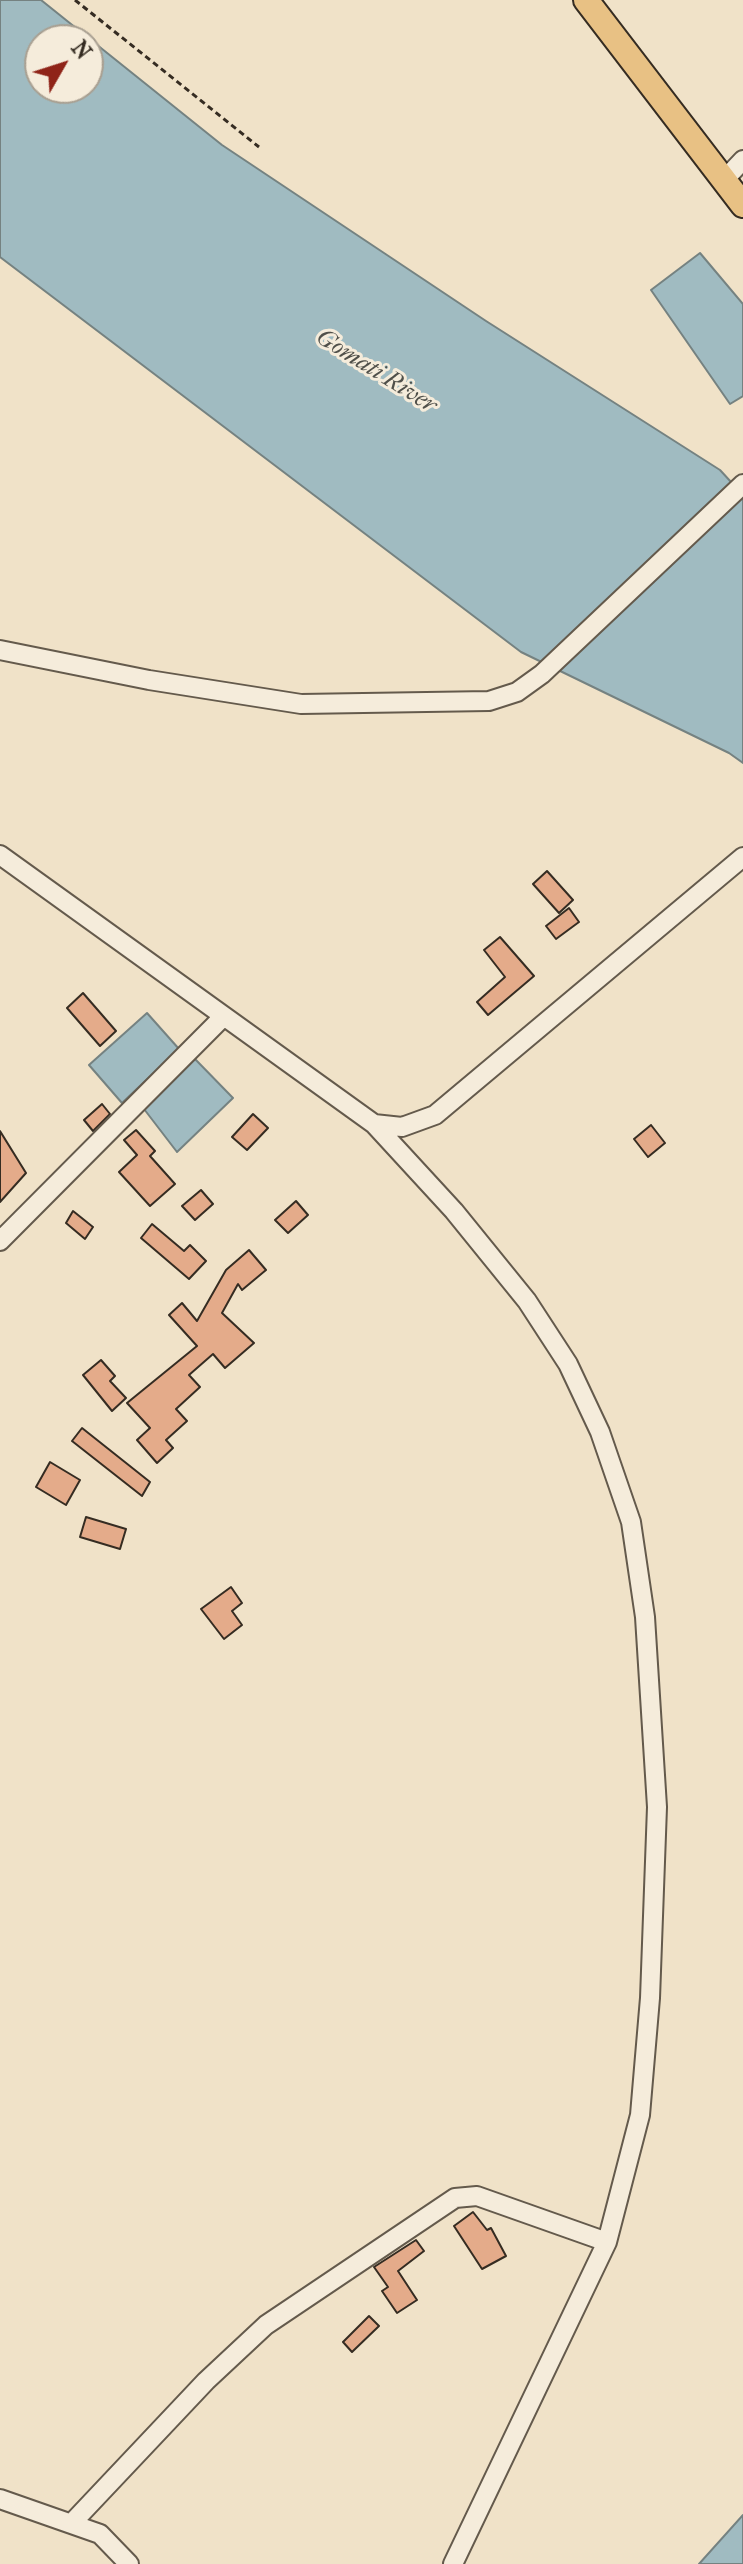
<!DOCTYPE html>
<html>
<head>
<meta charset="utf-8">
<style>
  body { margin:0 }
  #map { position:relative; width:743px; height:2564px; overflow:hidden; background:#f0e2c8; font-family:"IM FELL French Canon",serif }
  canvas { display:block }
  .north { position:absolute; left:24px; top:24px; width:80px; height:80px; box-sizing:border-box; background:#f5ecdb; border:2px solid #a89f91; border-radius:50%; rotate:51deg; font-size:22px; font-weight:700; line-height:32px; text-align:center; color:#352c22 }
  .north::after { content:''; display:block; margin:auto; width:28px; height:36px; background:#8f2418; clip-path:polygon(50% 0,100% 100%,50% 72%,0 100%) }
</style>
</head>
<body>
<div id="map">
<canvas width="743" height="2564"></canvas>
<div class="north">N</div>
</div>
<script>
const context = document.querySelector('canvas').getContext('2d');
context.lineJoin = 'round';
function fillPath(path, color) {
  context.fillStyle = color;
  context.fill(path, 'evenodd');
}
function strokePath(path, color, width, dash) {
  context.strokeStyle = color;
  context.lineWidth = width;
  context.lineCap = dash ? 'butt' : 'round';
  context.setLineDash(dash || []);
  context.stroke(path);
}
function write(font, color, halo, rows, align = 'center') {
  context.font = font + ' "IM FELL French Canon",serif';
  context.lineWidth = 6;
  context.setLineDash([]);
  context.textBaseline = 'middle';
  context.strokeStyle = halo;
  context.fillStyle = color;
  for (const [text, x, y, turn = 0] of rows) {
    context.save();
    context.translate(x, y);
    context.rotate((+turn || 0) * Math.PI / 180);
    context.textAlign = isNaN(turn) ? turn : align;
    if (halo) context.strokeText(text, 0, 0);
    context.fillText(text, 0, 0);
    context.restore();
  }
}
const water = new Path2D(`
  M0,0H41L222,145L486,321L720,470L743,495V763L729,753L521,652L0,257ZM40,40H88V88H40Z
  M700,253L743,304V396L730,404L651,290Z
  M147,1013L179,1049L122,1103L89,1065Z
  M195,1059L233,1098L177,1152L144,1109Z
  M743,2515V2564H699Z`);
fillPath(water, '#a0bbc1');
strokePath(water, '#758281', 2);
const building = new Path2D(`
  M547,871L573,900L559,913L533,884Z
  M569,908L579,922L556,939L546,926Z
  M500,937L534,976L488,1015L477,1002L505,977L484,950Z
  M83,993L116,1031L100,1046L67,1008Z
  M102,1104L110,1114L93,1131L84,1120Z
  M253,1114L268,1128L247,1150L232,1137Z
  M651,1125L665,1143L648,1157L634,1139Z
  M136,1130L155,1151L150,1156L175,1184L150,1206L119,1172L137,1155L124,1140Z
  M0,1131L26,1173L0,1202Z
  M201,1190L213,1204L195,1220L182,1206Z
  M296,1201L308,1215L288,1233L275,1220Z
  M73,1211L93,1227L85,1239L66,1223Z
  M152,1224L184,1251L190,1245L206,1261L189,1279L141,1238Z
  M249,1250L266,1270L242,1290L238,1284L222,1313L254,1343L225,1368L213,1354L189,1375L200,1387L176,1409L187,1421L166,1440L173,1448L157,1463L137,1440L150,1428L127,1403L197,1346L169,1315L182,1303L197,1321L226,1270Z
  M101,1360L115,1376L110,1381L126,1398L112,1411L83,1375Z
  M82,1428L150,1482L142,1496L72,1441Z
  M50,1462L80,1480L66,1505L36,1487Z
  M86,1517L126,1529L120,1549L80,1537Z
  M231,1587L242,1603L232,1611L242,1625L224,1639L201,1609Z
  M473,2212L487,2230L491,2228L506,2256L482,2269L454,2226Z
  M416,2240L424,2251L398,2271L417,2300L397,2313L382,2291L388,2287L374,2267Z
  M369,2316L379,2326L352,2352L343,2342Z`);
fillPath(building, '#e4ab8a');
strokePath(building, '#352c22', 2);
const minor = new Path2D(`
  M725,179L743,160
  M0,650L149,680L301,704L489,701L517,692L542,674L743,484
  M0,855L374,1124L454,1211L527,1301L568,1364L600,1432L631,1522L645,1617L657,1807L650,1998L640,2115L607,2242L453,2564
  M374,1124L402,1127L435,1115L743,857
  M0,1241L223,1017
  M0,2499L100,2534L129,2564
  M71,2524L206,2381L266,2325L455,2198L477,2196L607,2242`);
const major = new Path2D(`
  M586,0L743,205`);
strokePath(minor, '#645a4c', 22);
strokePath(major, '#352c22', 28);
strokePath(new Path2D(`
  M75,0L259,147`), '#352c22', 3, [6, 4]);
strokePath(minor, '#f5ecdb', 18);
strokePath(major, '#e8c184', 24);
write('italic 24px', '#50504a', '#f5ecdb', [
  ["Gomati River",376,372,32]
]);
</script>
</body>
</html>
